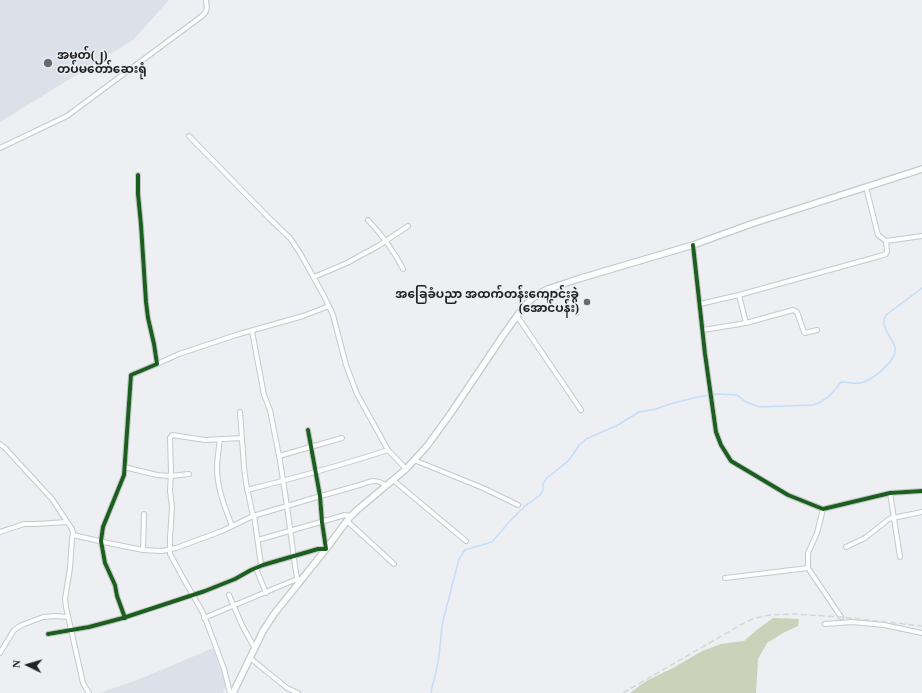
<!DOCTYPE html>
<html>
<head>
<meta charset="utf-8">
<style>
  body { margin:0 }
  #map { position:relative; width:922px; height:693px; overflow:hidden; background:#edeff2; font-family:"Times New Roman",serif }
  canvas { display:block }
  .north { position:absolute; left:8px; top:645px; width:40px; height:40px; -webkit-text-stroke:3px #eceef3; paint-order:stroke; rotate:275deg; font-size:11px; font-weight:700; line-height:16px; text-align:center; color:#212223 }
  .north::after { content:''; display:block; margin:auto; width:14px; height:18px; background:#212223; clip-path:polygon(50% 0,100% 100%,50% 72%,0 100%) }
</style>
</head>
<body>
<div id="map">
<canvas width="922" height="693"></canvas>
<div class="north">N</div>
</div>
<script>
const context = document.querySelector('canvas').getContext('2d');
context.lineJoin = 'round';
function fillPath(path, color) {
  context.fillStyle = color;
  context.fill(path, 'evenodd');
}
function strokePath(path, color, width, dash) {
  context.strokeStyle = color;
  context.lineWidth = width;
  context.lineCap = dash ? 'butt' : 'round';
  context.setLineDash(dash || []);
  context.stroke(path);
}
function write(font, color, halo, rows, align = 'center') {
  context.font = font + ' "Times New Roman","Noto Sans Myanmar",serif';
  context.lineWidth = 3;
  context.setLineDash([]);
  context.textBaseline = 'middle';
  context.strokeStyle = halo;
  context.fillStyle = color;
  for (const [text, x, y, turn = 0] of rows) {
    context.save();
    context.translate(x, y);
    context.rotate((+turn || 0) * Math.PI / 180);
    context.textAlign = isNaN(turn) ? turn : align;
    if (halo) context.strokeText(text, 0, 0);
    context.fillText(text, 0, 0);
    context.restore();
  }
}
fillPath(new Path2D(`
  M0,0H169L133,40L0,122Z
  M213,648L224,680L225,688L223,693H99L140,679Z`), '#dce0e8');
fillPath(new Path2D(`
  M773,618L799,619L798,626L783,633L767,643L758,659L756,693H630L646,681L673,668L702,651L721,644L744,641L758,629Z`), '#cad3ba');
strokePath(new Path2D(`
  M431,693C433,683 436,673 438,662C441,647 440,628 445,613L459,559L465,550L492,542L510,521L526,505L531,502L540,495L543,490V484L546,479L568,461L574,453L579,445L586,439L616,426L639,412L656,409L670,404L697,397L719,394L737,395L746,402L759,407L813,405C826,401 833,393 841,382C848,382 854,384 860,383C872,381 898,360 895,347C893,340 884,329 884,324C883,322 885,317 886,315L922,288`), '#c5ddf9', 1.5);
const street = new Path2D(`
  M189,136L270,219L290,238L300,253L324,296L333,315L346,365L357,394L388,450L406,469
  M0,148L67,116L202,16C208,11 207,8 206,0
  M866,187L878,235L886,241L922,236
  M368,220C382,235 394,251 403,269
  M693,245L705,354L716,432L721,445L731,461L788,495L823,509L890,493L922,491
  M314,277L347,263L378,246L408,226
  M739,295L746,323
  M700,304L739,295L880,256L886,254L887,251L886,241
  M517,316L581,410
  M703,330L746,323L793,310L797,312L804,332L805,333L817,330
  M252,331L264,395L270,410L280,461L287,506L295,566L298,583
  M157,364L179,354L236,335L303,316L329,306
  M240,412L244,467L246,483L253,516
  M220,439C219,448 217,458 217,468C217,488 225,508 232,526
  M0,444L5,448L52,499L72,529L73,533L72,539L70,568L65,599L66,607L83,683L89,693
  M279,456L342,438
  M414,460L483,488L518,505
  M124,467L157,475L171,476L189,474
  M393,480L466,541
  M247,490C295,478 342,465 388,450
  M890,493L900,557
  M823,509L817,533L808,553V568L841,617
  M254,515L261,565
  M347,521L394,564
  M0,532L24,524H36L67,522
  M73,535L108,543L143,550L162,551L176,548L222,531L253,516L307,500L363,484C373,480 377,480 386,485
  M258,540L345,515L350,516
  M846,547L865,538L889,519L893,518L922,512
  M143,550L144,514
  M256,568L266,593
  M725,578L808,568
  M229,595L242,625L255,649
  M125,618L117,596L115,585L105,563L101,541L103,527L124,475L131,375L157,364L154,344L148,318L146,302L141,225L138,194V175
  M204,618L297,579
  M825,624L852,622L884,625L922,633
  M48,634L89,627L123,618L205,591L235,579L251,570L263,565L318,549H326L322,522L320,496L308,430
  M0,653L14,630L22,625L43,617L55,616L68,617
  M250,658L287,688L298,693
  M230,693L224,669L213,639L203,613L182,576L170,554V538L172,507L170,491L171,471L170,438L172,435L205,440L242,438`);
const secondary = new Path2D(`
  M233,693L263,631L274,614L326,549L349,518L356,511L406,469L427,446L451,413L502,337L524,306L533,298L540,293L548,289L578,279L693,245L754,223L922,169`);
strokePath(street, '#c7c8cb', 6);
strokePath(secondary, '#c7c8cb', 8);
strokePath(street, '#fcfdfd', 4);
strokePath(secondary, '#fcfdfd', 5.5);
strokePath(new Path2D(`
  M623,693L742,624L755,618L770,615L794,614L841,617L922,626`), '#d5d6d6', 1.5, [6, 3]);
strokePath(new Path2D(`
  M693,245L705,354L716,432L721,445L731,461L788,495L823,509L890,493L922,491
  M125,618L117,596L115,585L105,563L101,541L103,527L124,475L131,375L157,364L154,344L148,318L146,302L141,225L138,194V175
  M48,634L89,627L123,618L205,591L235,579L251,570L263,565L318,549H326L322,522L320,496L308,430`), '#1b5e20', 4);
for (const [x, y, r, color] of [
  [48,63,5,"#686a6b"],
  [587,302,4,"#686a6b"]
]) {
  const dot = new Path2D();
  dot.arc(x, y, r, 0, 2 * Math.PI);
  context.fillStyle = color;
  context.fill(dot);
  strokePath(dot, '#eceef3', 1.5);
}
write('bold 12px', '#212223', '#eceef3', [
  ["အမှတ်(၂)",57,56],
  ["တပ်မတော်ဆေးရုံ",57,70],
  ["အခြေခံပညာ အထက်တန်းကျောင်းခွဲ",579,295,"right"],
  ["(အောင်ပန်း)",579,309,"right"]
], 'left');
</script>
</body>
</html>
